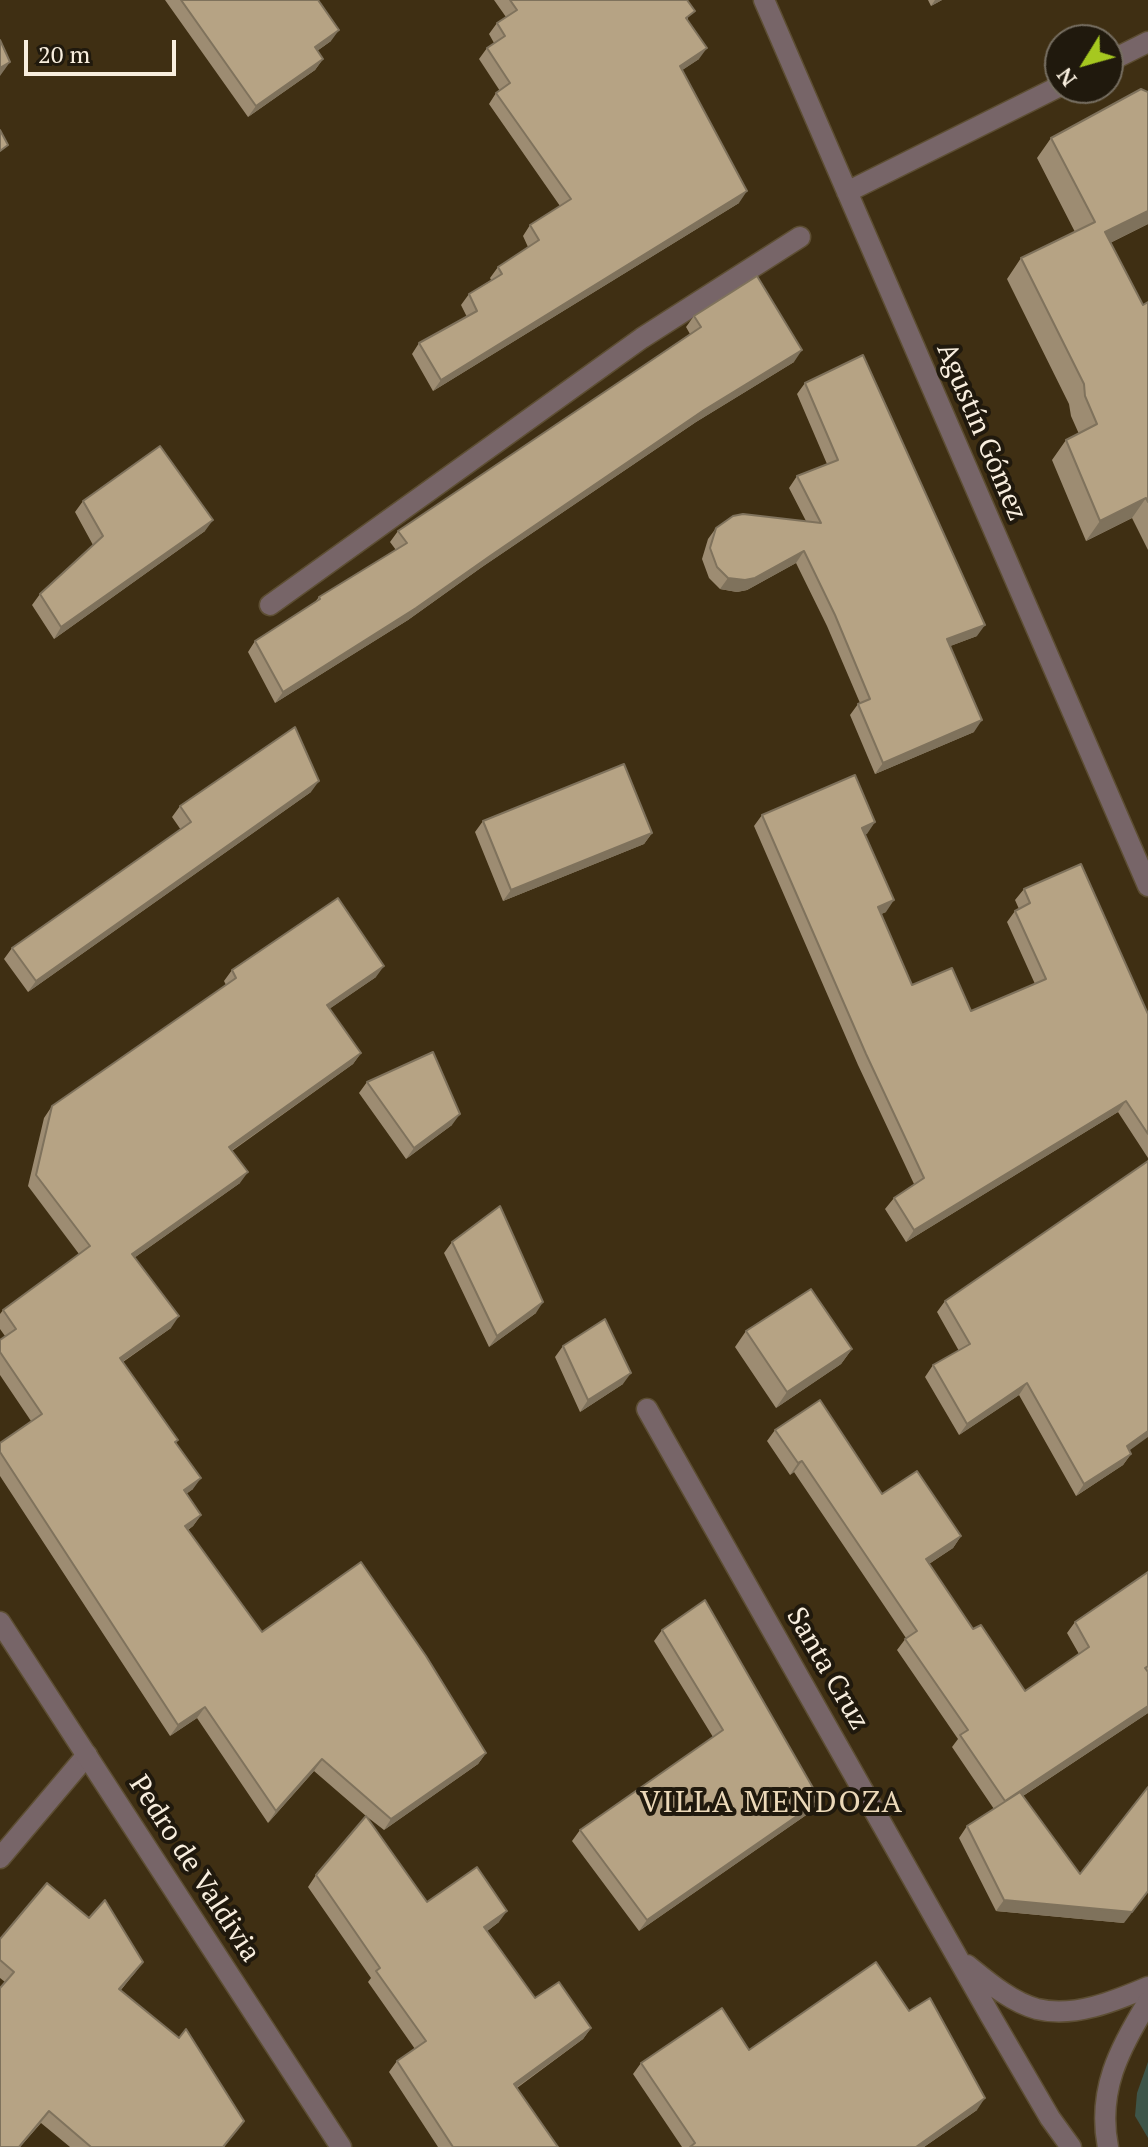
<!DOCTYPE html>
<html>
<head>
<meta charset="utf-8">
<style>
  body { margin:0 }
  #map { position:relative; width:1148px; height:2147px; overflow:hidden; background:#3f2f13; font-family:"PT Serif",serif }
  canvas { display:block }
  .north { position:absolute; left:1044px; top:24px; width:80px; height:80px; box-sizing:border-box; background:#20190d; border:2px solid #766e61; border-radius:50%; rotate:233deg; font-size:22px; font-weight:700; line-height:32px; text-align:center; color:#f8eede }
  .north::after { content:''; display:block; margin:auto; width:28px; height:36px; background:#a6c820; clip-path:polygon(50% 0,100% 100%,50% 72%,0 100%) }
  .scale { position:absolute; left:24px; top:40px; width:152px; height:36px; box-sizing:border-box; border:4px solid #f8eede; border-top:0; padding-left:10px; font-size:24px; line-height:28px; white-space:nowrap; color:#f8eede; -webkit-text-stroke:6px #20190d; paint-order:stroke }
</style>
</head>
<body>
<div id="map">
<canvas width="1148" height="2147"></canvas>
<div class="north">N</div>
<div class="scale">20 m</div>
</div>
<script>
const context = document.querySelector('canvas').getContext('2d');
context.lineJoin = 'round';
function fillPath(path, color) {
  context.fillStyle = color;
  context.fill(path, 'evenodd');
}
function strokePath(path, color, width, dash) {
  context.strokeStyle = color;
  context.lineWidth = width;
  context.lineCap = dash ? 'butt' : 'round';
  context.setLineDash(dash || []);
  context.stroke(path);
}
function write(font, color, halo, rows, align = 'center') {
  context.font = font + ' "PT Serif",serif';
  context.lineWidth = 8;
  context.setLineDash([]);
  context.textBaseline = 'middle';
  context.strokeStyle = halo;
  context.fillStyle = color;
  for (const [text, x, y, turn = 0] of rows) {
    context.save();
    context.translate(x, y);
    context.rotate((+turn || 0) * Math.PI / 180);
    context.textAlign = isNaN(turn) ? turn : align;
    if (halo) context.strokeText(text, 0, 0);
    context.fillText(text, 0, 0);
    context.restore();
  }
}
fillPath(new Path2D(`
  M1148,2062V2138L1135,2116L1137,2093Z`), '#3e5549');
const service = new Path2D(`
  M270,605L642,338L800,237`);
const minor = new Path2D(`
  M764,0L1148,886
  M1108,62L1148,42
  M847,192L1060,86
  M647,1409L990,2015L1050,2118L1071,2147
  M0,1858L87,1755
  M967,1965C988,1982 1011,2002 1037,2009C1074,2018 1115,2001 1148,1987`);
const tertiary = new Path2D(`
  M0,1622L341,2147
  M1108,2147C1097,2091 1119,2049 1148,2002`);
strokePath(service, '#5d4e33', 23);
strokePath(minor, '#5d4e33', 23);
strokePath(tertiary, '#5d4e33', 23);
strokePath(service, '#776568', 20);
strokePath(minor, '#776568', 20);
strokePath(tertiary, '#776568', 20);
fillPath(new Path2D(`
  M165,0H318L331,41L317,51L323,59L315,70L248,117Z
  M494,0H687L688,21L699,59L682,70L739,203L433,391L412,354L419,343L467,317L461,305L469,294L491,280L490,278L498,267L528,247L523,236L530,225L560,206L489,104L496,93L500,91L479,59L487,48L494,43L489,34L497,23L506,17Z
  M928,0H942L931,6Z
  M1148,92V224L1110,243L1143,305L1148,302V550L1132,518L1086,541L1052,460L1066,440L1079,434L1071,416L1069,404L1007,279L1021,258L1075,232L1037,158L1051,138Z
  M694,316L794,362L696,422L482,567L408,620L275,703L248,652L255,641L314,603L319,597L396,550L390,542L398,531L690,334L686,327Z
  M805,383L977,636L950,646L974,732L875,774L850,715L858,704L860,703L827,626L796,563L747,590L737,592L720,589L709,578L702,559L708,539L716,528L806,521L789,488L797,476L827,464L797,394Z
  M83,501L205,531L54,639L32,605L40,594L93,545L75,512Z
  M311,792L28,992L4,959L12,948L181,830L172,817L180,806Z
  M762,815L875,822L865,834L886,912L881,914L912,985L971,1011L1035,984L1007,922L1015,911L1019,909L1015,900L1024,889L1148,1014V1158L1118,1112L906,1242L885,1209L894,1198L914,1184L858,1065L754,826Z
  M483,821L652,833L644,844L503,901L475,832Z
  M232,970L376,977L329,1009L361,1053L353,1064L232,1151L240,1183L134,1258L171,1328L123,1362L178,1440L176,1443L193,1489L186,1494L201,1515L193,1526L188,1530L262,1632L486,1753L478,1764L384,1830L366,1816L427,1902L499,1922L487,1931L535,1998L591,2028L583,2039L517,2088L558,2147H438L389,2072L397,2061L415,2049L368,1982L371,1978L308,1887L316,1875L366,1816L314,1771L268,1823L197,1718L170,1736L0,1476V1443L31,1421L0,1375V1340L5,1336L0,1329V1314L3,1310L79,1254L28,1186L44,1118L52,1106L226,985L224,981Z
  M367,1082L452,1125L406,1159L359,1093Z
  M452,1242L536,1313L489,1347L444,1253Z
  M945,1301L1129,1450L1131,1454L1123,1465L1076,1496L1019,1395L959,1435L925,1377L933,1365L959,1351L937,1312Z
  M746,1331L852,1349L841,1364L776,1408L735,1347Z
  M563,1346L623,1384L580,1412L555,1357Z
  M775,1430L882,1494L961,1536L953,1548L929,1564L973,1629L1025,1691L1079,1654L1067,1633L1075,1622L1148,1572V1713L1023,1796L1080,1874L1124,1923L996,1911L959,1838L967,1826L994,1809L952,1747L958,1739L897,1650L906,1638L794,1472L790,1475L767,1441Z
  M662,1630L812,1811L639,1931L572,1841L580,1830L713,1737L654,1641Z
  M89,1918L143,1962L121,1990L244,2121L224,2147H70L41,2123L20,2147H0L5,1982L0,1978V1939Z
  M749,2050L977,2110L924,2147H682L633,2074L641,2063Z`), '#9d8c72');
fillPath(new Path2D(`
  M935,0H942L931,6Z
  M339,30L331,41L307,58L315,47Z
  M707,48L699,59L672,77L680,66Z
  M323,59L315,70L248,117L256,106Z
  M10,62L0,76V68Z
  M747,191L739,203L433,391L441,380Z
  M1148,211V224L1090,253L1105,232Z
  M802,350L794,362L696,422L482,567L408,620L275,703L283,692L490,556L704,410Z
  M1146,498L1132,518L1086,541L1100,521Z
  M213,520L205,531L54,639L61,627Z
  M804,551L796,563L747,590L737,592L720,589L728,578Z
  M985,625L977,636L940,650L947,639Z
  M982,720L974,732L875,774L883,763Z
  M319,781L311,792L28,992L36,981Z
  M875,822L867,834L854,839L862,828Z
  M652,833L644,844L503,901L511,890Z
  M894,900L886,912L870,919L878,907Z
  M384,966L376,977L319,1016L327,1005Z
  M361,1053L353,1064L221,1158L229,1147Z
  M1126,1101L1118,1112L906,1242L914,1230Z
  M460,1114L452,1125L406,1159L414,1148Z
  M248,1172L240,1183L124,1265L132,1254Z
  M543,1302L536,1313L489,1347L497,1336Z
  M179,1316L171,1328L112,1369L120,1358Z
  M852,1349L841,1364L776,1408L787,1392Z
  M631,1373L623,1384L580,1412L588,1400Z
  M1027,1383L1019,1395L959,1435L967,1424Z
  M1148,1431V1437L1119,1458L1127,1446Z
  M1131,1454L1123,1465L1076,1496L1084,1484Z
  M802,1461L794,1472L790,1475L798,1463Z
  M201,1478L193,1489L176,1501L184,1490Z
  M201,1515L193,1526L177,1538L185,1526Z
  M961,1536L953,1548L918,1571L926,1559Z
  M1148,1706V1713L997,1813L1005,1801Z
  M205,1707L197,1718L170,1736L178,1725Z
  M486,1753L478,1764L384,1830L391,1819Z
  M322,1759L314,1771L268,1823L276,1811Z
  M820,1800L812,1811L639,1931L647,1920Z
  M1148,1892L1124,1923L996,1911L1004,1900Z
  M507,1911L499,1922L477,1939L484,1927Z
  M143,1962L135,1973L112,2000L119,1989Z
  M591,2028L583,2039L506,2095L514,2084Z
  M985,2098L977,2110L924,2147H916Z`), '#7f725c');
const building = new Path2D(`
  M181,0H318L339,30L315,47L323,59L256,106Z
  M510,0H687L695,11L686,18L707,48L680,66L747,191L441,380L419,343L477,311L469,294L502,274L498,267L539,240L530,225L571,199L496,93L510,83L487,48L505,36L497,23L517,10Z
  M0,40L10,62L0,68Z
  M1141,89L1148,92V211L1105,232L1143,305L1148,302V502L1146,498L1100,521L1066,440L1097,424L1085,396L1084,384L1021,258L1095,222L1051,138Z
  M0,130L8,145L0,151Z
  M757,276L802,350L704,410L490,556L416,608L283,692L255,641L320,599L319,597L407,543L398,531L701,327L694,316Z
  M863,355L985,625L947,639L982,720L883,763L858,704L870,699L835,615L804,551L755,578L745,580L728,578L717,567L710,548L716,528L733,516L743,514L821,523L797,476L838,460L805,383Z
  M160,446L213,520L61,627L40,594L103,536L83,501Z
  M295,727L319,781L36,981L12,948L191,822L180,806Z
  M624,764L652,833L511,890L483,821Z
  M855,775L875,822L862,828L894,900L878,907L912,985L952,968L971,1011L1046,979L1015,911L1030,903L1024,889L1081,864L1148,1014V1134L1126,1101L914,1230L894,1198L924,1178L866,1054L762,815Z
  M338,898L384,966L327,1005L361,1053L229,1147L248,1172L132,1254L179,1316L120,1358L178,1440L175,1442L201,1478L184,1490L201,1515L185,1526L262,1632L361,1562L426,1656L486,1753L391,1819L322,1759L276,1811L205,1707L178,1725L0,1452V1443L42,1414L0,1352V1340L16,1329L3,1310L90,1246L36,1175L52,1106L236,978L232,970Z
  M433,1052L460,1114L414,1148L367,1082Z
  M1148,1161V1431L1127,1446L1131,1454L1084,1484L1027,1383L967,1424L933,1365L970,1344L945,1301Z
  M500,1206L543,1302L497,1336L452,1242Z
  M811,1289L852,1349L787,1392L746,1331Z
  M605,1319L631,1373L588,1400L563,1346Z
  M820,1400L882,1494L917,1471L961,1536L926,1559L973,1629L981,1625L1025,1691L1089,1647L1075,1622L1148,1572V1666L1145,1668L1148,1672V1706L1005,1801L960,1735L968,1730L905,1639L917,1631L802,1461L798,1463L775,1430Z
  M705,1600L820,1800L647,1920L580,1830L723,1730L662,1630Z
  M1148,1787V1891L1132,1912L1004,1900L967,1826L1020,1792L1080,1874Z
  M366,1816L427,1902L477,1867L507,1911L484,1927L535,1998L559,1982L591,2028L514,2084L558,2147H453L397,2061L426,2041L376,1971L380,1968L316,1875Z
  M47,1883L89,1918L105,1900L143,1962L119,1989L179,2038L186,2029L244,2121L223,2147H91L49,2111L19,2147H0V1988L14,1972L0,1960V1939Z
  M876,1962L909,2011L930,1998L985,2098L916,2147H690L695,2143L641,2063L722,2008L749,2050Z`);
fillPath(building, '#b6a384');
strokePath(building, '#7f725c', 2);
write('28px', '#f8eede', '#20190d', [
  ["Agustín Gómez",981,432,67],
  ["Santa Cruz",827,1669,60],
  ["Pedro de Valdivia",194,1869,57]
]);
context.letterSpacing = '2px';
write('30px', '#ecd9b9', '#20190d', [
  ["VILLA MENDOZA",772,1803]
]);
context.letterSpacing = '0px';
</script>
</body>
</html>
